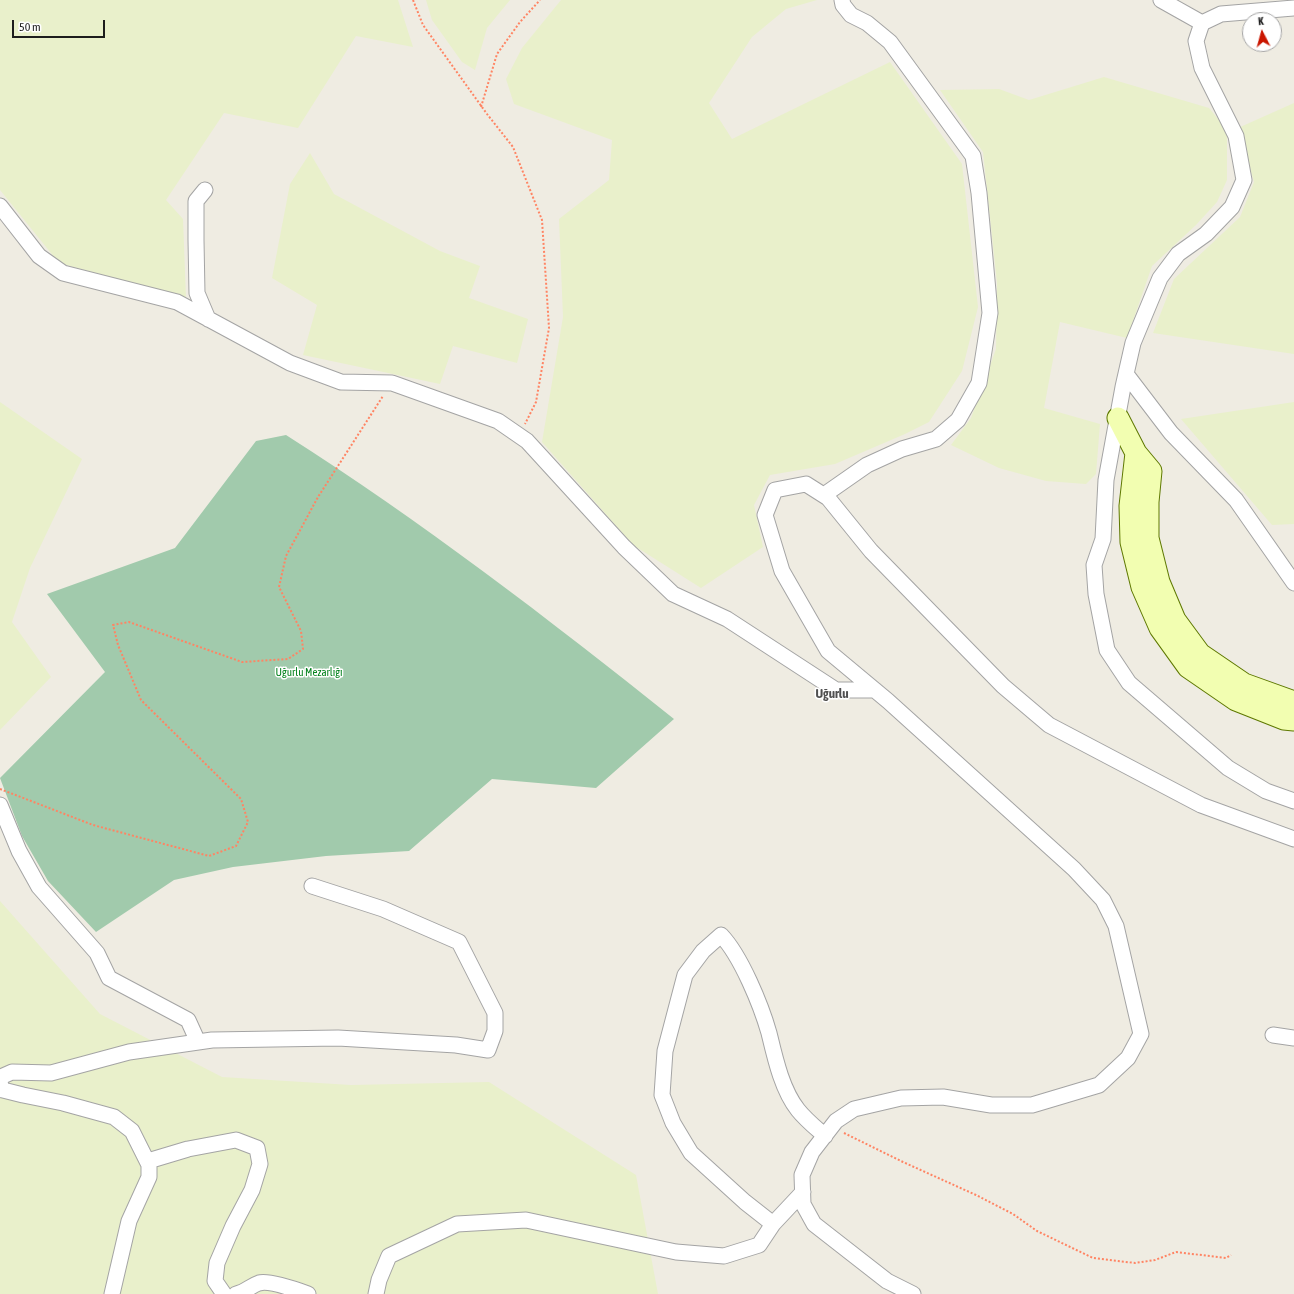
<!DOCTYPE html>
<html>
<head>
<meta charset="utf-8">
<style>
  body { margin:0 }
  #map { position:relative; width:1294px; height:1294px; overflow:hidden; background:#efece2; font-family:"Asap Condensed",sans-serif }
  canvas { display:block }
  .north { position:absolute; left:1242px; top:12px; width:40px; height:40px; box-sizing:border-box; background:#fff; border:1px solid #a5a5a5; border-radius:50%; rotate:354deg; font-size:11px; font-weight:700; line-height:16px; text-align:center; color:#1d1d1d }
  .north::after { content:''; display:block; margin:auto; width:14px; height:18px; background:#ca1600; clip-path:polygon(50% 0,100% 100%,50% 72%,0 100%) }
  .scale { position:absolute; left:12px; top:20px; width:93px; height:18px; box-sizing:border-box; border:2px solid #1d1d1d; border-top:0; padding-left:5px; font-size:12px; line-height:14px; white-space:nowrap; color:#1d1d1d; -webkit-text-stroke:3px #fff; paint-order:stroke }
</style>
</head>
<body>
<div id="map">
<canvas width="1294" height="1294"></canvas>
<div class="north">K</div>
<div class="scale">50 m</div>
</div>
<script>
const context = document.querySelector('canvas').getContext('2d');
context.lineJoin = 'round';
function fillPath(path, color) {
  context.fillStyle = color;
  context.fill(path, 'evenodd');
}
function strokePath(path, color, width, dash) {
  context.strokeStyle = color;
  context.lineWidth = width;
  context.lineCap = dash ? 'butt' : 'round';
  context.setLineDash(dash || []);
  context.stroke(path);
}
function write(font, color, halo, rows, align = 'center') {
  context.font = font + ' "Asap Condensed",sans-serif';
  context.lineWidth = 3;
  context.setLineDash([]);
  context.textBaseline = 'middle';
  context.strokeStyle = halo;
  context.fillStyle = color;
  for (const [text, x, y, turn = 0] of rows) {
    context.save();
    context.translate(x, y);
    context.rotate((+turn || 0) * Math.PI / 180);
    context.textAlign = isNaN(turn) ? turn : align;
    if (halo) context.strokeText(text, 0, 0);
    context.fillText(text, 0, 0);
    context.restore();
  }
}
fillPath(new Path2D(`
  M0,0H398L413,47L356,36L298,128L224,113L166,200L183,219L186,298L59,263L0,190Z
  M426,0H510L487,28L475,70L462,62L432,20Z
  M561,0H817L786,9L752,37L709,103L732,139L890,62L962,164L978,307L962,371L929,422L905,434L835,464L770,475L754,505L763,547L701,588L633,545L542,442L563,317L559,219L609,180L612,140L514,104L506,79L522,48Z
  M1104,77L1209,108L1227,130V180L1217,202L1196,225L1152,266L1127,338L1060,322L1044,408L1100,424L1096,474L1086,484L1046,481L999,468L951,445L971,418L996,349L997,283L983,152L940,90L999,89L1029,100Z
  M1294,103V354L1153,333L1174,279L1240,217L1254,182L1238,128Z
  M310,153L334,194L440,251L480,266L469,298L528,319L517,363L453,346L440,384L303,355L317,305L272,278L290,184Z
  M0,402L82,459L30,568L12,622L51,677L0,730Z
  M1294,402V524L1272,525L1181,419Z
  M0,901L100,1014L222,1077L351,1085L489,1082L636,1175L658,1294H0Z`), '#e9f0cb');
fillPath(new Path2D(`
  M286,435C421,521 549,619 674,719L596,788L492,779L409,851L326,856L233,867L174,880L96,932L48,881L22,836L0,778L105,672L47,594L175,548L256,441Z`), '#a1caac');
const street = new Path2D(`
  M1161,0L1202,23
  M1294,8L1221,14L1202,23L1196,41L1202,68L1236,136L1244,180L1232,207L1206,234L1178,254L1160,278L1133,343L1123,387L1106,480L1103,539L1094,565L1096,594L1107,650L1129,683L1228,768L1266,791L1294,801
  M205,190L196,201V240L197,293L208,319
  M0,206L39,256L63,273L177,302L290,363L341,382L392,383L498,421L527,441L624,547L673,594L727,619L836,690H875
  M1126,374L1171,433L1236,500L1294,583
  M824,495L867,465L902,449L936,439L958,420L979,383L990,313L979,193L973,156L890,42L867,23L851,15L843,5L842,0
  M0,805L19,851L39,887L97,953L109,978L188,1020L198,1042
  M1273,1035L1294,1038
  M0,1081L3,1076L12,1072L51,1073L129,1052L212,1040L338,1038L456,1045L488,1050L495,1031V1013L459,942L383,909L312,886
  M0,1084L3,1090L23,1095L63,1103L114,1117L132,1131L149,1165V1177L129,1221L112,1294
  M148,1161L188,1149L236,1140L257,1148L260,1164L252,1190L233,1226L217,1263L215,1281L224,1294
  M773,1224L745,1202L691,1153L673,1123L662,1095L665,1051L685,975L703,951L721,935C741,956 761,1005 769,1033C775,1058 782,1090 798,1110C806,1120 816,1128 825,1136
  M236,1294C246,1292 250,1286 259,1283C269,1280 297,1290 308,1294
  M376,1294L379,1280L389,1256L457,1224L526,1220L676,1252L724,1256L759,1245L773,1224L803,1192
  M913,1294L887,1281L814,1224L803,1204L802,1175L812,1152L836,1121L854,1109L901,1098L943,1097L991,1105H1032L1099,1085L1128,1058L1141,1034L1116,926L1103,900L1074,869L888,701L828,651L782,571L765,515L775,490L806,484L828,498L871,551L1003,686L1049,725L1201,805L1294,839`);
const secondary = new Path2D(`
  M1118,418L1136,453L1151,471L1148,502V538L1159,582L1175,620L1200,654L1244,684L1294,702
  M1136,453L1130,506L1131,542L1142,587L1160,628L1188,667L1236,700L1284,719L1294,720`);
strokePath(street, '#a4a4a4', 17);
strokePath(secondary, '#5e7800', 23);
strokePath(new Path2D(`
  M413,0L423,25L487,114L513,147L542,220L549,328L536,402L525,424
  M481,107L497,54L520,22L540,0
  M0,789L93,825L209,856L236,846L248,822L241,799L141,700L118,645L113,625L129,622L242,662L288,659L303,649L301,631L279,587L286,556L318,497L383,396
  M844,1133L903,1162L976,1195L1013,1214L1037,1231L1093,1258L1135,1263L1155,1260L1176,1252L1226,1258L1231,1255`), '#ff8463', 2, [2, 2]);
strokePath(street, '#fff', 15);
strokePath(secondary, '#f2feb1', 21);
write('11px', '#03821c', '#fff', [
  ["Uğurlu Mezarlığı",309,673]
]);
write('bold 13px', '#505050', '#fff', [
  ["Uğurlu",832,694]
]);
</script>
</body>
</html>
